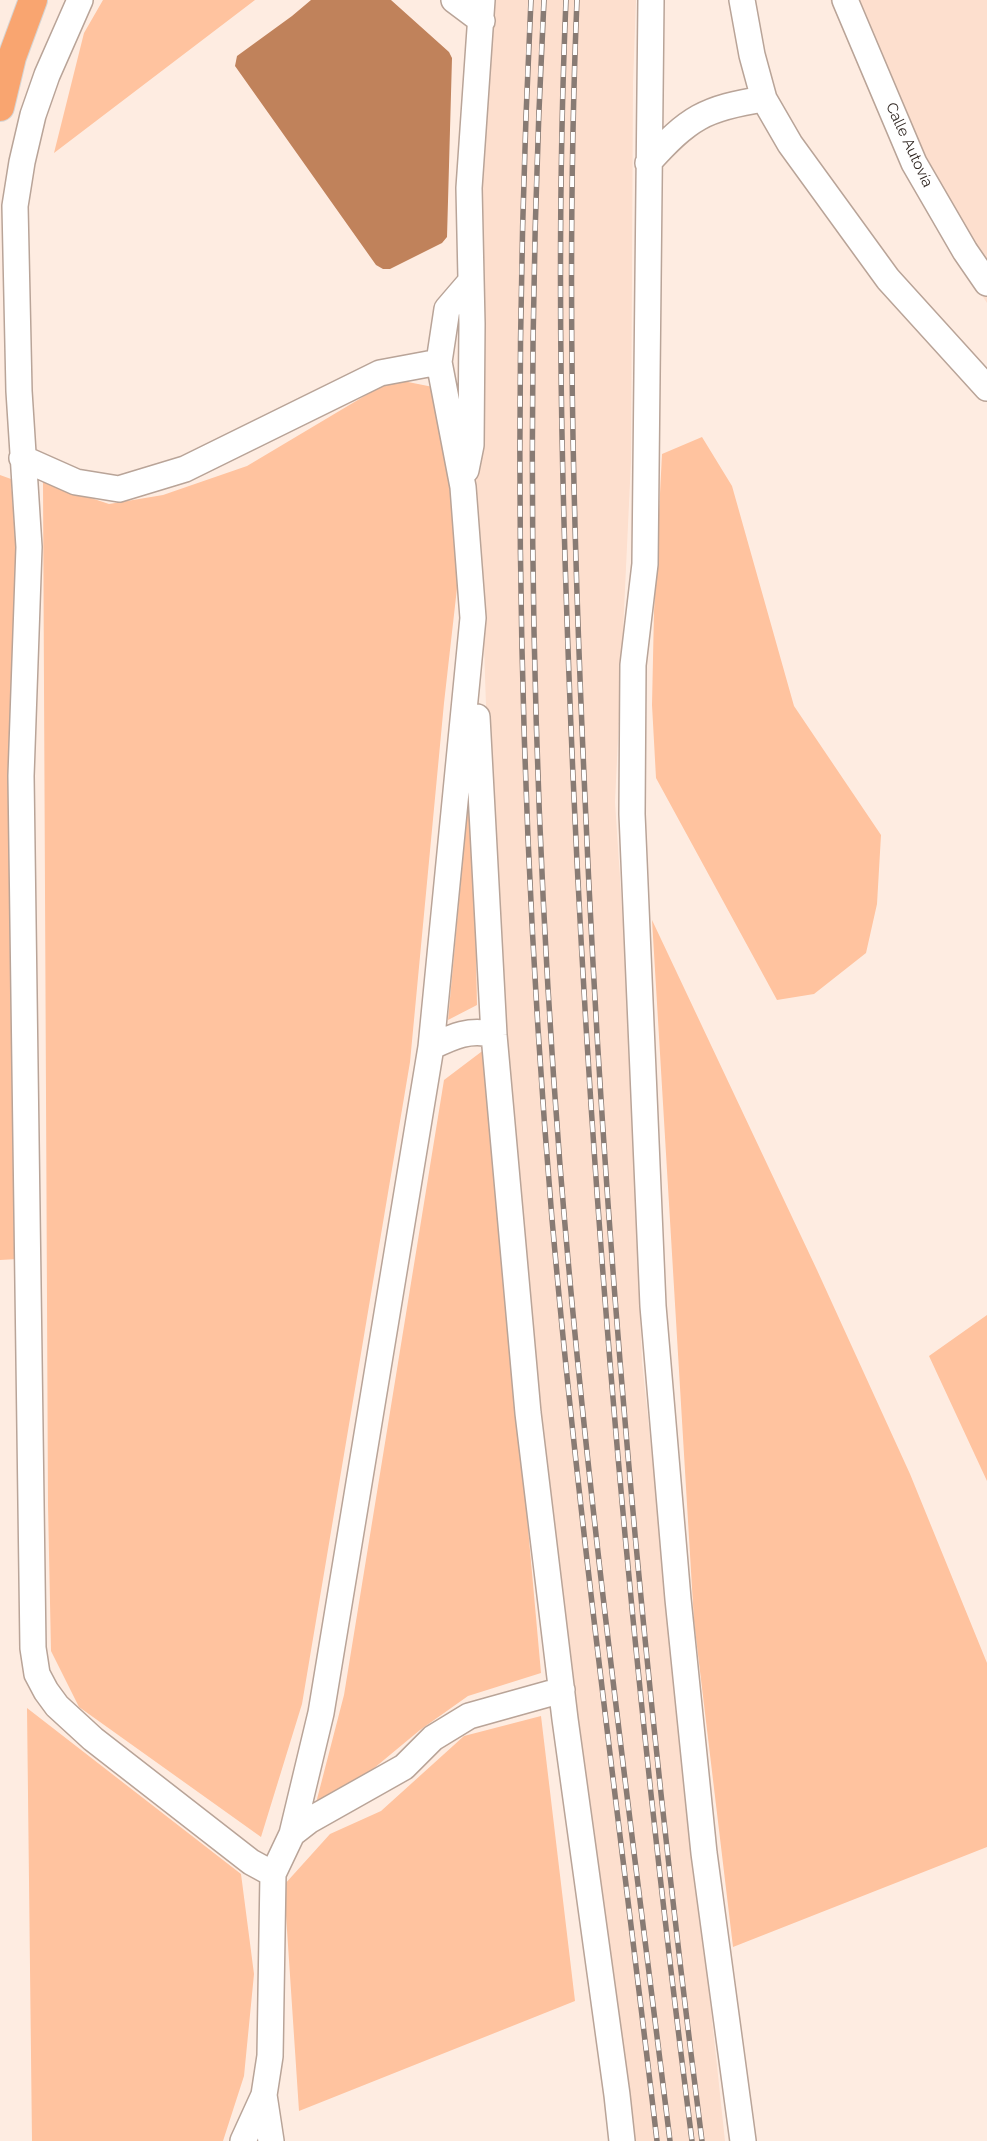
<!DOCTYPE html>
<html>
<head>
<meta charset="utf-8">
<style>
  body { margin:0 }
  canvas { display:block; background:#feece1 }
</style>
</head>
<body>
<canvas width="987" height="2141"></canvas>
<script>
const context = document.querySelector('canvas').getContext('2d');
context.lineJoin = 'round';
function fillPath(path, color) {
  context.fillStyle = color;
  context.fill(path, 'evenodd');
}
function strokePath(path, color, width, dash) {
  context.strokeStyle = color;
  context.lineWidth = width;
  context.lineCap = dash ? 'butt' : 'round';
  context.setLineDash(dash || []);
  context.stroke(path);
}
function write(font, color, halo, rows, align = 'center') {
  context.font = font + ' Raleway,sans-serif';
  context.lineWidth = 4.5;
  context.setLineDash([]);
  context.textBaseline = 'middle';
  context.strokeStyle = halo;
  context.fillStyle = color;
  for (const [text, x, y, turn = 0] of rows) {
    context.save();
    context.translate(x, y);
    context.rotate((+turn || 0) * Math.PI / 180);
    context.textAlign = isNaN(turn) ? turn : align;
    if (halo) context.strokeText(text, 0, 0);
    context.fillText(text, 0, 0);
    context.restore();
  }
}
fillPath(new Path2D(`
  M490,0H636L633,83L631,461L615,802L625,954L642,1362L725,2141H631L556,1559L528,1293L491,858L483,615L476,476L481,147Z
  M830,0H987V303L921,202L876,109Z`), '#fddfce');
fillPath(new Path2D(`
  M103,0H255L54,153L84,33Z
  M393,379L433,387L462,544L444,703L410,1062L302,1704L261,1837L79,1707L51,1651L48,1505L43,482L109,504L163,495L247,466Z
  M702,437L732,486L794,706L881,835L877,904L866,953L814,994L777,1000L656,778L652,705L654,612L662,454Z
  M0,475L11,479L16,551L18,1259L0,1260Z
  M472,760L477,1005L448,1020Z
  M652,920L817,1270L910,1474L987,1663V1847L733,1947L694,1621Z
  M485,1049L541,1673L468,1696L420,1730L367,1774L316,1803L344,1695L444,1080Z
  M987,1315V1481L929,1356Z
  M27,1708L241,1874L254,1974L244,2076L223,2141H32Z
  M541,1716L575,2001L299,2111L284,1885L330,1834L381,1811L464,1736Z`), '#ffc39f');
fillPath(new Path2D(`
  M311,0H391L449,52L452,58L447,237L442,243L390,269H383L376,265L235,66L237,56L292,16Z`), '#c0825b');
const minor = new Path2D(`
  M80,0L47,75L33,115L22,162L15,206L19,391L29,547L21,776L33,1648L37,1674L46,1691L57,1706L93,1739L251,1862L273,1874
  M454,0L482,21
  M651,0L645,564L633,665L632,814L653,1306L678,1599L704,1853L743,2141
  M742,0L752,55L764,99L790,144L888,279L987,388
  M845,0L914,163L965,251L987,283
  M648,163C688,118 705,108 764,99
  M439,362L447,309L471,281
  M22,458L76,482L119,489L185,469L380,373L439,362L463,487L473,618L431,1047L321,1713L292,1834L273,1874L270,2056L264,2095L243,2141
  M466,470L471,445L472,324L469,188L482,0
  M477,717L494,1035L528,1413L565,1719L617,2095L622,2141
  M431,1047C452,1037 470,1028 494,1035
  M292,1834L310,1820L404,1767L433,1738L469,1716L562,1690
  M264,2095L271,2141`);
const highway = new Path2D(`
  M0,107L12,57L33,0`);
strokePath(minor, '#b9a498', 28);
strokePath(highway, '#d6d4d3', 30);
strokePath(minor, '#fff', 25);
strokePath(highway, '#f9a570', 28);
const rail = new Path2D(`
  M531,0C511,406 518,814 552,1219C579,1527 621,1834 657,2141
  M544,0C524,388 530,778 560,1165C586,1492 630,1816 670,2141
  M566,0C555,259 562,518 573,776C593,1233 634,1688 692,2141
  M577,0C566,266 573,532 585,798C604,1247 645,1695 702,2141`);
strokePath(rail, '#887b74', 5.5);
strokePath(rail, '#fff', 4, [11]);
write('15px', '#302722', '#fff', [
  ["Calle Autovía",909,145,65]
]);
</script>
</body>
</html>
